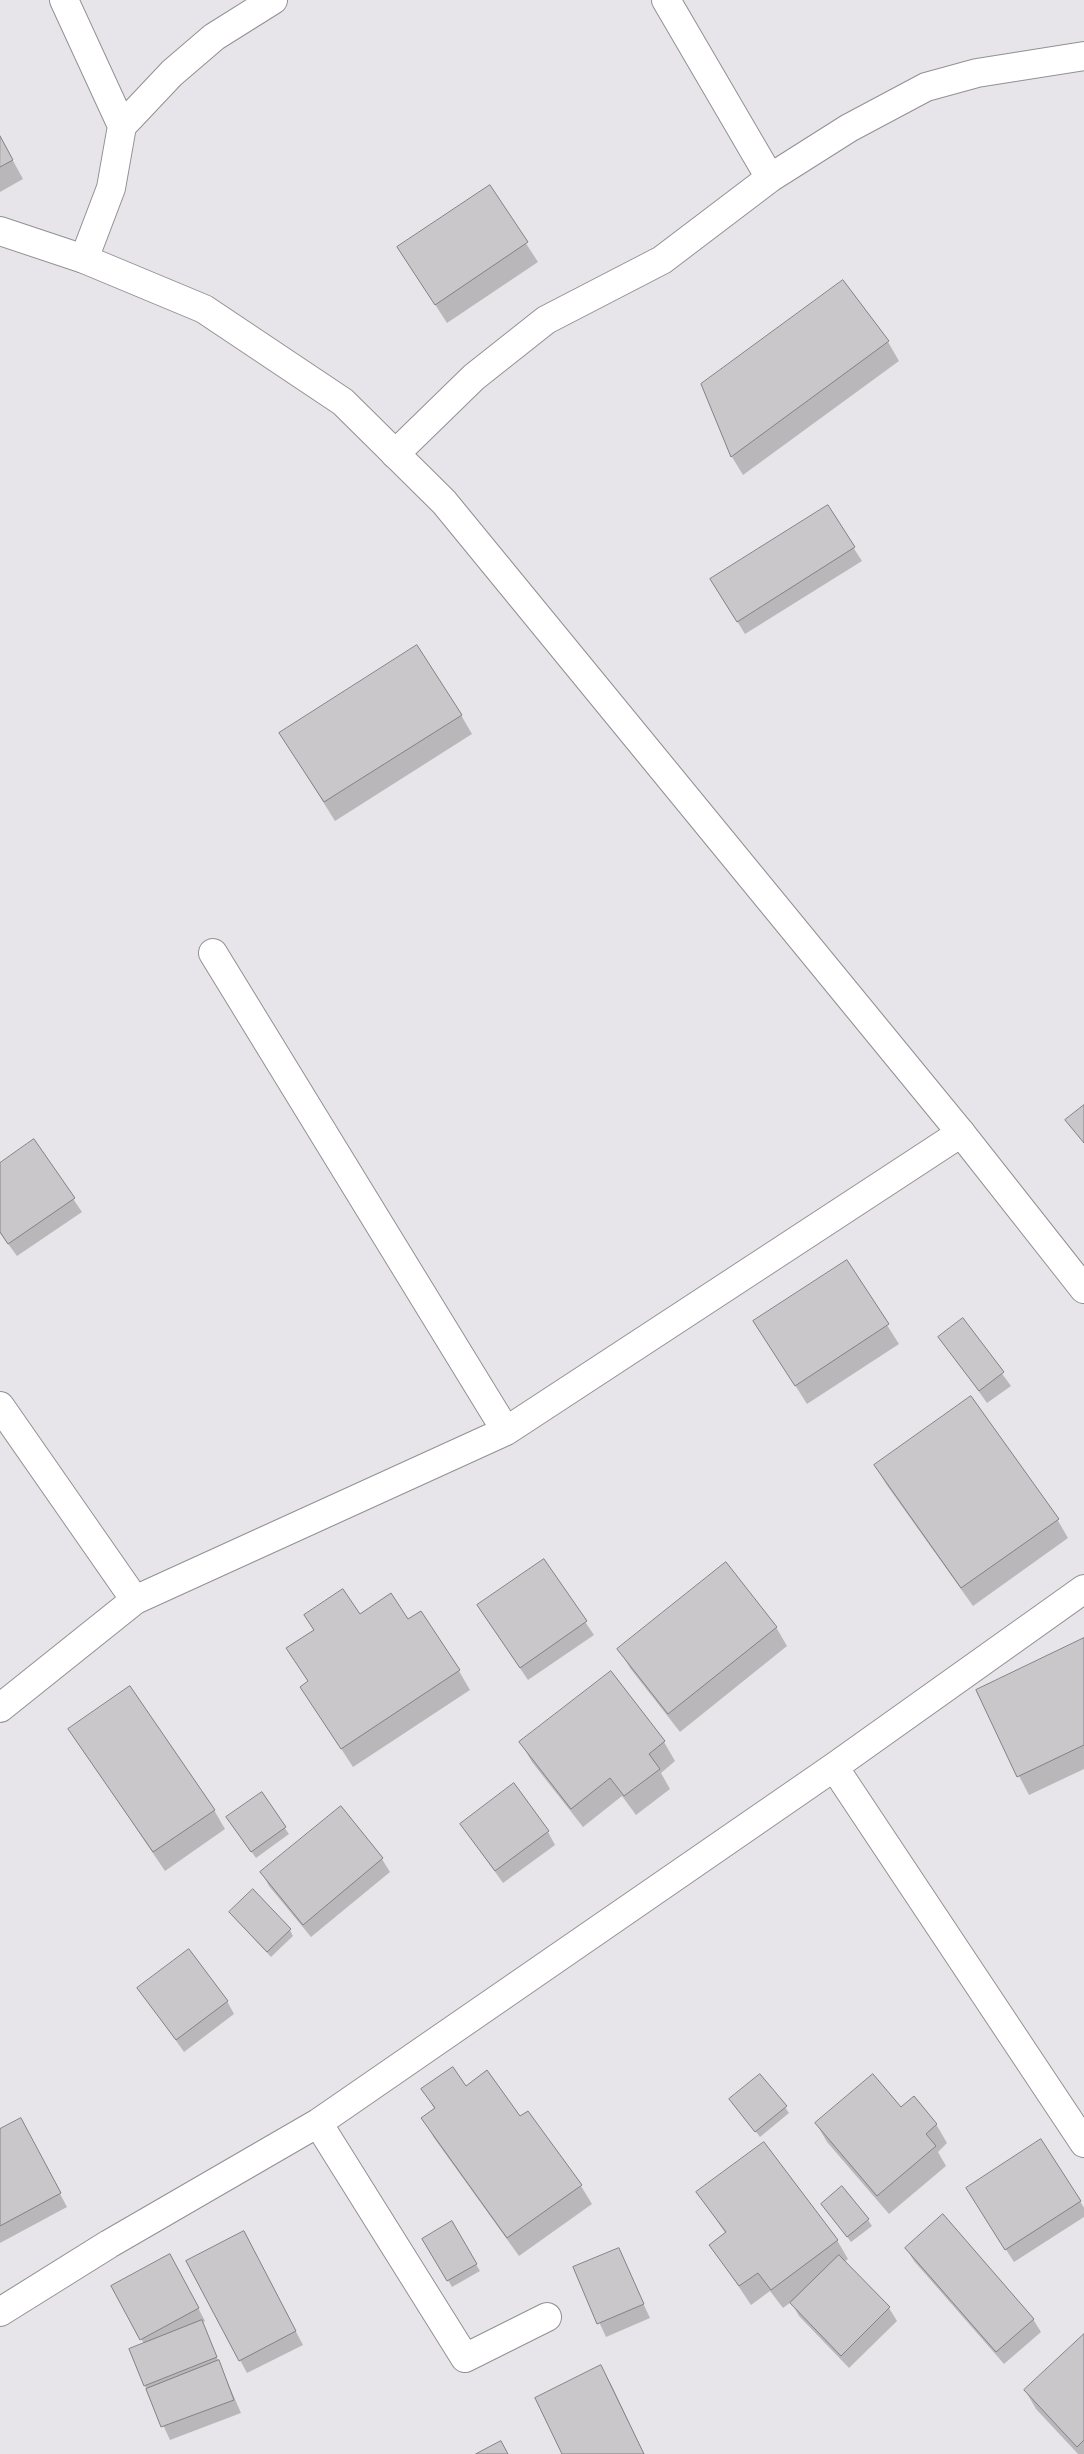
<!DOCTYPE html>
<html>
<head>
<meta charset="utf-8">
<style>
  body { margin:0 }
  canvas { display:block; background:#e7e5e9 }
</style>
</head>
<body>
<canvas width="1084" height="2454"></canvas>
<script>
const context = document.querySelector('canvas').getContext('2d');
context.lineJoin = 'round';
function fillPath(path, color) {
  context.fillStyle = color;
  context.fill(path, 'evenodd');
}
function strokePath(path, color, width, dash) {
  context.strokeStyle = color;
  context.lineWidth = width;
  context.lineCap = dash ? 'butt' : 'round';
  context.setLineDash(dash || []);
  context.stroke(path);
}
fillPath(new Path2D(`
  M0,137L23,179L0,192Z
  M489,186L538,262L447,323L398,247Z
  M888,342L899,361L743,475L732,457L703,384Z
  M827,507L862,561L745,634L719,592Z
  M461,715L472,734L335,821L292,752Z
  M34,1141L82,1212L17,1256L0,1233V1164Z
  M847,1262L899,1344L807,1404L755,1322Z
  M963,1320L1011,1386L987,1403L940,1337Z
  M875,1465L1057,1519L1068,1538L973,1606L886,1484Z
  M544,1561L594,1635L528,1680L486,1618Z
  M359,1615L408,1620L459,1671L470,1690L353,1767L301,1687L309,1683L288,1649L314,1631L305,1616Z
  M776,1627L787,1646L680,1732L630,1668L619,1649Z
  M1084,1640V1769L1029,1795L1019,1776Z
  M611,1673L664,1742L675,1761L661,1773L670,1789L636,1815L622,1796L583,1827L532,1762L521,1743Z
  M69,1729L214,1810L225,1829L165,1871Z
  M261,1794L289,1834L256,1858L231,1824Z
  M340,1808L382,1859L390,1872L311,1937L269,1886L262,1873Z
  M461,1824L548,1832L555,1845L503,1883Z
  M230,1913L290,1930L293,1936L271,1957Z
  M139,1988L227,2001L234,2014L184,2052Z
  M466,2088L520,2118L581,2186L592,2204L519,2256L434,2138L423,2119L435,2110L423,2089Z
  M735,2105L785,2107L789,2113L760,2137Z
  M901,2109L936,2124L947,2143L938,2152L946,2166L889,2214L827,2142L816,2123Z
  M0,2131L28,2133L67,2207L0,2243Z
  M698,2193L837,2240L848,2259L844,2262L889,2308L897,2321L849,2368L799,2316L791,2302L783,2308L770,2291L751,2305L711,2245L726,2234Z
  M975,2201H1080L1084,2208V2217L1014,2262Z
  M822,2204L868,2220L872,2226L851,2242Z
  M452,2223L480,2271L452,2287L424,2239Z
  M251,2246L303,2345L247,2373L240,2360Z
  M906,2248L1033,2319L1041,2332L1004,2364L914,2261Z
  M618,2249L650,2318L606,2337L574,2268Z
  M177,2268L205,2321L202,2323L241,2413L170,2440L145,2386L144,2344L113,2287Z
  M1084,2335V2454H1078L1036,2409L1025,2390Z
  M601,2367L612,2386L644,2454H564Z`), '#0003');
const building = new Path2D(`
  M0,136L13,160L0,167Z
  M490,185L528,242L435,305L397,247Z
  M843,280L889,341L731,457L701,384Z
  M828,505L855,547L737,622L710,579Z
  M417,645L462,715L324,802L279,733Z
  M1084,1105V1143L1065,1120Z
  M34,1139L75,1198L8,1244L0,1232V1163Z
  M847,1260L889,1324L795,1386L753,1321Z
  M963,1318L1004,1372L979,1391L938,1337Z
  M971,1396L1059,1519L961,1588L874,1465Z
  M544,1559L587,1621L520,1668L477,1605Z
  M726,1562L777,1627L668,1714L617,1649Z
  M343,1589L360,1614L391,1593L408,1619L421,1611L460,1670L341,1749L300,1687L308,1681L286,1648L314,1630L304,1615Z
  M1084,1638V1745L1017,1777L976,1690Z
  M611,1671L665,1741L649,1754L660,1769L624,1796L610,1778L571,1809L519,1742Z
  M130,1686L215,1810L153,1852L68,1729Z
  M514,1783L549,1831L495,1871L460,1824Z
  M262,1792L286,1827L251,1852L226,1817Z
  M341,1806L383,1858L303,1925L260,1872Z
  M253,1889L291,1929L267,1952L229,1912Z
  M189,1949L228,2001L176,2040L137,1988Z
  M453,2067L466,2086L487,2070L520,2116L528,2111L582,2185L507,2238L421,2118L435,2108L421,2089Z
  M760,2074L787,2106L755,2132L729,2099Z
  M873,2074L901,2107L914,2096L937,2124L926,2134L936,2146L877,2196L815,2123Z
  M21,2118L61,2193L0,2226V2129Z
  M1041,2139L1081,2201L1005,2250L966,2188Z
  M764,2142L838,2240L771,2290L758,2273L739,2286L709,2245L726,2232L696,2192Z
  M842,2186L869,2219L847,2237L821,2204Z
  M943,2214L1034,2319L996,2352L905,2248Z
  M452,2221L477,2264L447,2281L422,2239Z
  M244,2231L296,2331L239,2361L186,2261Z
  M619,2248L644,2304L597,2324L573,2267Z
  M170,2254L199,2308L140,2340L111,2286Z
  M839,2255L890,2307L841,2356L790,2303Z
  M202,2320L217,2357L144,2386L129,2349Z
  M1084,2334V2440L1077,2447L1024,2390Z
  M219,2360L234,2400L161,2427L146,2389Z
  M601,2365L644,2454H562L535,2398Z
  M501,2441L508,2454H476Z`);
fillPath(building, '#cac7cb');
strokePath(building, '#838185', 1);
const minor = new Path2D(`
  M64,0L122,126L111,188L84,259
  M666,0L770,178
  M122,126L172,73L214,37L273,0
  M395,454L474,377L546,320L662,260L770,178L849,128L926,87L977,73L1084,56
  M213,953L506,1431
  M0,1406L135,1600
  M0,1708L135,1600L506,1431L961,1133
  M834,1767L1084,2143
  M318,2123L465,2358L547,2317
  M0,2312L109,2244L318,2123L834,1767L1084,1589`);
const tertiary = new Path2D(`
  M0,231L84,259L204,309L343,402L444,502L961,1133L1084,1289`);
strokePath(minor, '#929093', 30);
strokePath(tertiary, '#929093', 30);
strokePath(minor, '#fff', 28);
strokePath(tertiary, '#fff', 28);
</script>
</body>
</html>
